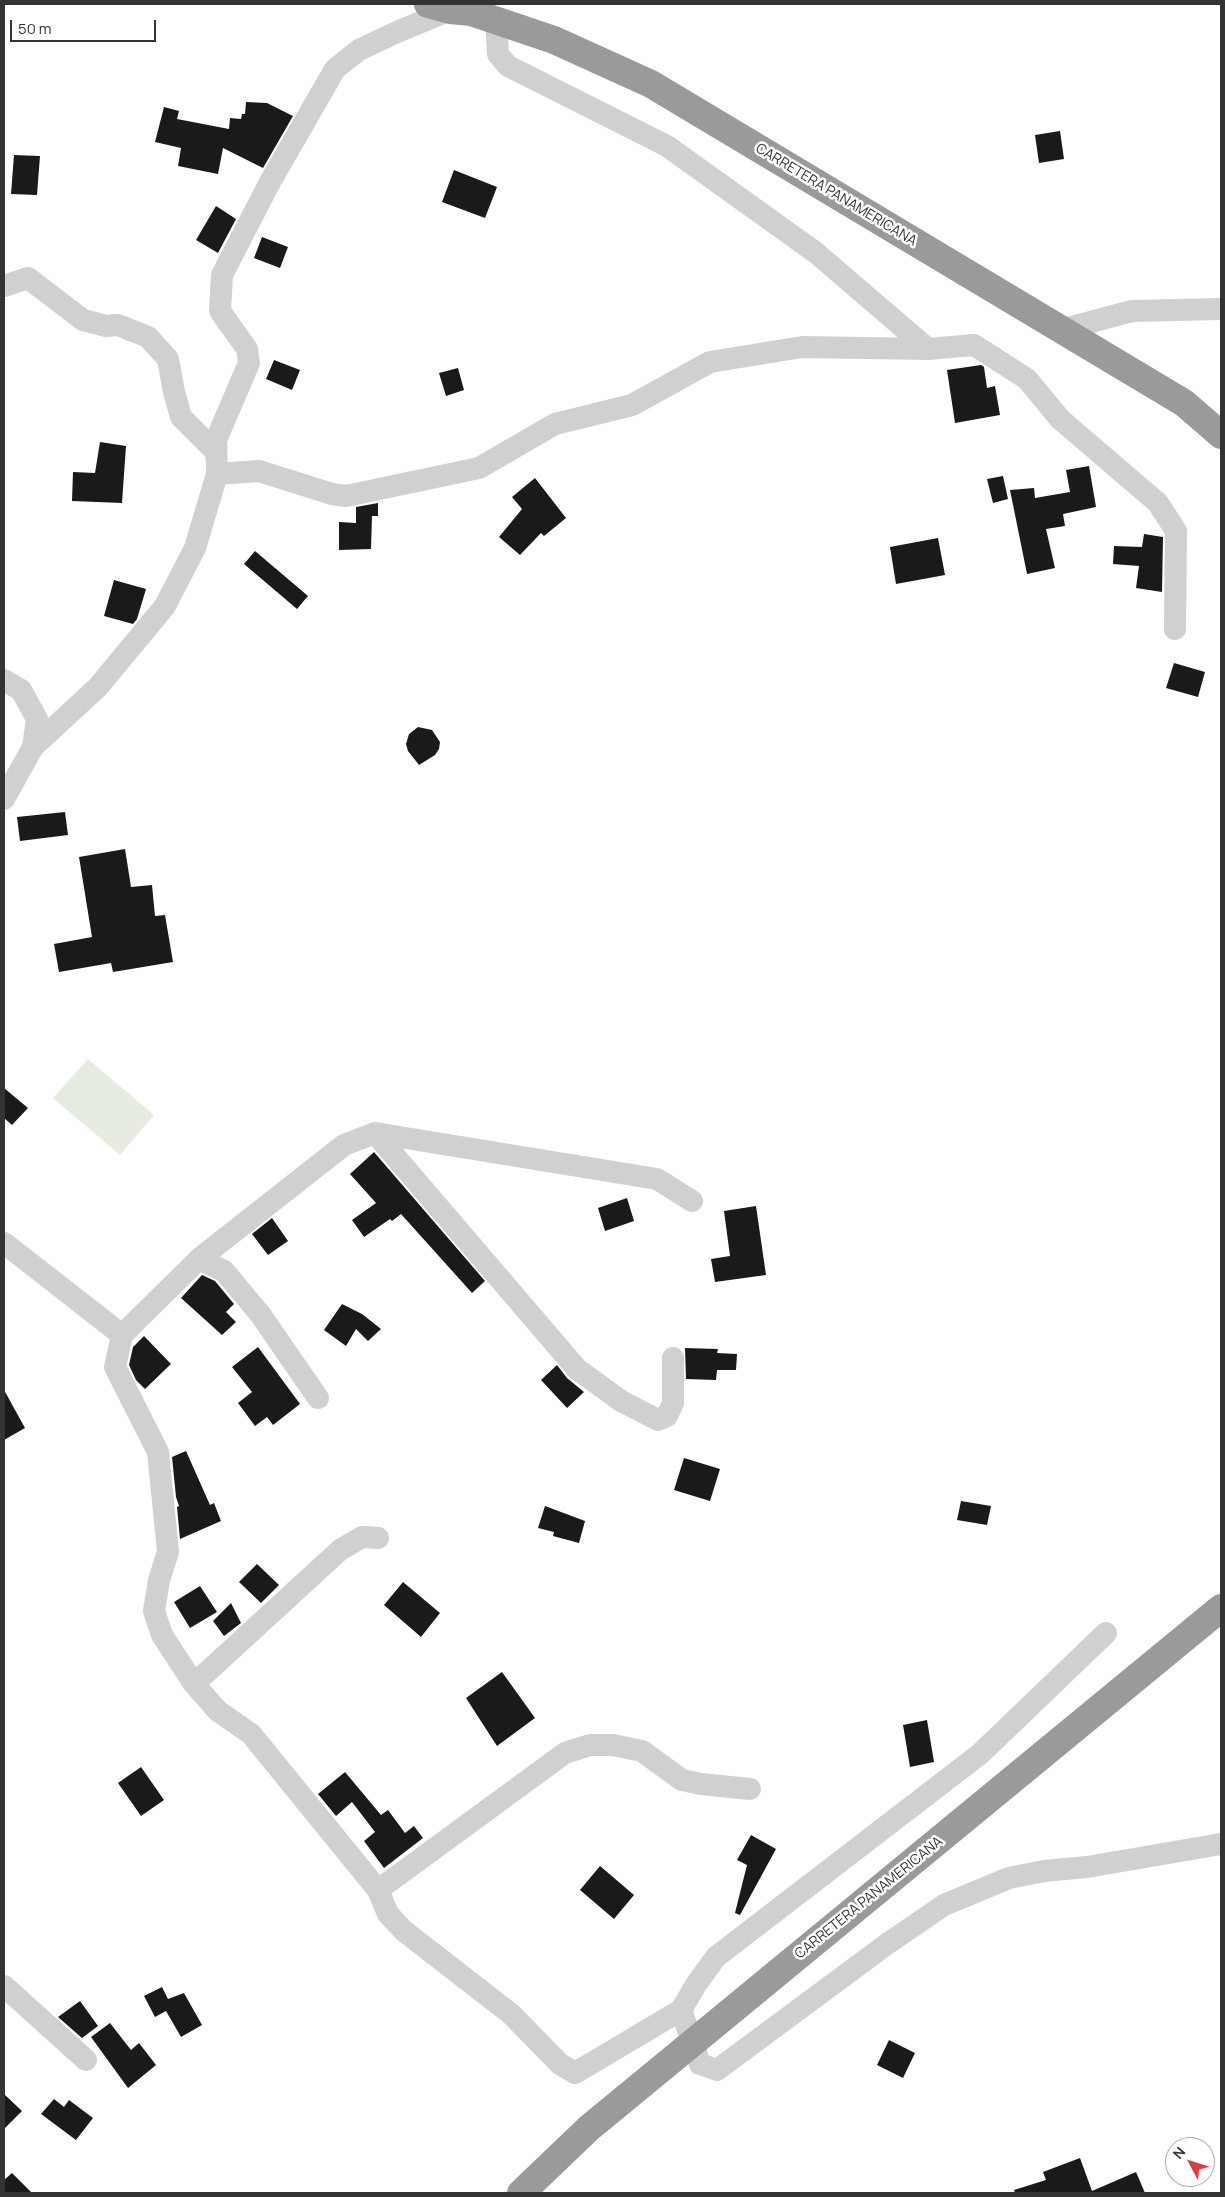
<!DOCTYPE html>
<html>
<head>
<meta charset="utf-8">
<style>
  body { margin:0 }
  #map { position:relative; width:1225px; height:2197px; overflow:hidden; background:#fff; font-family:Manrope,sans-serif }
  canvas { display:block }
  .frame { position:absolute; inset:0; border:5px solid #333; pointer-events:none }
  .north { position:absolute; left:1165px; top:2137px; width:50px; height:50px; box-sizing:border-box; background:#fff; border:1px solid #adadad; border-radius:50%; rotate:310deg; font-size:14px; font-weight:700; line-height:20px; text-align:center; color:#333 }
  .north::after { content:''; display:block; margin:auto; width:18px; height:22px; background:#e63946; clip-path:polygon(50% 0,100% 100%,50% 72%,0 100%) }
  .scale { position:absolute; left:10px; top:20px; width:146px; height:22px; box-sizing:border-box; border:2px solid #333; border-top:0; padding-left:6px; font-size:15px; line-height:18px; white-space:nowrap; color:#333; -webkit-text-stroke:4px #fff; paint-order:stroke }
</style>
</head>
<body>
<div id="map">
<canvas width="1225" height="2197"></canvas>
<div class="frame"></div>
<div class="north">N</div>
<div class="scale">50 m</div>
</div>
<script>
const context = document.querySelector('canvas').getContext('2d');
context.lineJoin = 'round';
function fillPath(path, color) {
  context.fillStyle = color;
  context.fill(path, 'evenodd');
}
function strokePath(path, color, width, dash) {
  context.strokeStyle = color;
  context.lineWidth = width;
  context.lineCap = dash ? 'butt' : 'round';
  context.setLineDash(dash || []);
  context.stroke(path);
}
function write(font, color, halo, rows, align = 'center') {
  context.font = font + ' Manrope,sans-serif';
  context.lineWidth = 5;
  context.setLineDash([]);
  context.textBaseline = 'middle';
  context.strokeStyle = halo;
  context.fillStyle = color;
  for (const [text, x, y, turn = 0] of rows) {
    context.save();
    context.translate(x, y);
    context.rotate((+turn || 0) * Math.PI / 180);
    context.textAlign = isNaN(turn) ? turn : align;
    if (halo) context.strokeText(text, 0, 0);
    context.fillText(text, 0, 0);
    context.restore();
  }
}
fillPath(new Path2D(`
  M88,1059L154,1115L120,1155L53,1098Z`), '#e6ecdf');
fillPath(new Path2D(`
  M246,102L267,103L293,116L263,168L223,148L218,174L178,166L181,148L155,142L164,107L179,111L177,119L229,129L230,118L241,119L242,114H245Z
  M1060,131L1064,159L1039,163L1035,135Z
  M14,155L40,156L37,195L11,194Z
  M454,170L497,187L485,218L442,202Z
  M216,206L236,219L218,253L196,240Z
  M262,237L288,247L280,268L254,258Z
  M274,360L300,370L292,390L266,379Z
  M981,365L984,367L987,388L995,386L1000,415L955,423L947,370Z
  M458,368L464,390L446,396L439,373Z
  M100,442L126,446L122,503L72,501L73,472L95,473Z
  M1089,466L1096,507L1063,514L1065,526L1046,529L1055,568L1027,574L1010,490L1034,488L1035,498L1070,492L1066,470Z
  M1003,476L1008,499L993,503L987,479Z
  M535,478L566,518L544,536L541,533L520,555L499,537L522,509L512,497Z
  M378,503V516H372L371,549L339,550V522L356,523V507Z
  M1144,534L1163,537L1162,592L1136,588L1139,566L1113,564L1114,546L1142,547Z
  M938,538L945,575L896,584L890,547Z
  M255,551L308,596L297,609L244,564Z
  M114,580L146,589L137,619L133,624L104,616Z
  M1174,663L1205,672L1198,697L1166,688Z
  M418,727L432,730L440,742L439,749L435,755L419,765L408,751L406,744L409,734Z
  M65,812L68,835L20,841L17,817Z
  M125,849L131,887L152,885L155,916L165,915L173,962L113,972L111,963L59,972L54,944L92,937L79,857Z
  M4,1088L28,1108L12,1125L4,1118Z
  M374,1152L485,1281L472,1293L401,1214L392,1221L390,1219L364,1237L352,1220L376,1203L350,1174Z
  M627,1198L634,1221L605,1231L598,1208Z
  M756,1206L766,1275L715,1282L711,1259L730,1256L724,1211Z
  M272,1218L288,1241L268,1255L252,1234Z
  M202,1275L215,1281L234,1304L226,1312L236,1322L222,1335L181,1298Z
  M342,1304L362,1314L381,1329L368,1341L356,1329L346,1346L324,1330Z
  M144,1336L171,1364L145,1389L136,1380L129,1365L133,1347Z
  M258,1347L300,1404L273,1425L267,1417L255,1426L238,1403L252,1392L232,1367Z
  M685,1348L718,1349L717,1353L737,1354L736,1370H717L716,1380L686,1379Z
  M557,1365L567,1378L584,1392L567,1408L541,1380Z
  M4,1390L25,1428L4,1440Z
  M186,1451L210,1505L214,1503L221,1521L180,1539L177,1507L179,1506L176,1497L172,1457Z
  M684,1458L720,1469L710,1501L674,1490Z
  M961,1501L991,1506L987,1525L957,1520Z
  M545,1506L585,1521L579,1543L553,1536L554,1532L538,1528Z
  M257,1564L279,1585L261,1603L239,1582Z
  M403,1582L440,1613L421,1637L384,1605Z
  M200,1586L217,1612L190,1628L174,1602Z
  M231,1603L241,1623L224,1636L213,1621Z
  M502,1672L535,1718L497,1746L466,1698Z
  M927,1720L934,1762L910,1767L903,1725Z
  M141,1767L164,1800L141,1816L118,1783Z
  M345,1772L381,1815L388,1810L405,1833L414,1826L423,1838L384,1868L364,1841L375,1832L352,1802L336,1816L318,1794Z
  M751,1835L776,1849L740,1915L735,1913L747,1865L737,1860Z
  M600,1866L634,1895L614,1919L580,1890Z
  M162,1987L168,1999L184,1993L202,2025L181,2037L166,2011L155,2017L144,1996Z
  M80,2001L98,2026L82,2038L58,2017Z
  M110,2023L131,2050L139,2043L156,2065L128,2088L91,2037Z
  M889,2040L915,2053L903,2078L877,2065Z
  M4,2094L22,2111L4,2129Z
  M54,2099L64,2107L69,2100L93,2118L76,2140L41,2114Z
  M1080,2158L1092,2191L1136,2172L1145,2193H1015L1014,2190L1046,2180L1043,2172Z
  M12,2173L32,2193H4V2180Z`), '#1a1a1a');
strokePath(new Path2D(`
  M496,20L498,54L508,66L667,146L815,252L928,349
  M4,286L28,278L83,320L106,326L118,325L148,337L168,359L174,392L181,417L215,451
  M1061,330L1132,311L1221,309
  M217,474L259,471L332,494L346,496L479,468L555,424L632,405L710,362L802,347L928,349L974,345L1027,379L1060,419L1158,503L1176,531L1175,629
  M4,680L21,690L37,719L33,747
  M4,799L33,747L98,687L165,606L195,548L217,474L216,440L249,363L247,349L220,311L222,275L270,182L335,69L359,50L397,32L450,10
  M375,1133L577,1369L621,1401L658,1420L667,1416L673,1403V1358
  M692,1201L657,1179L375,1133L344,1145L199,1259L122,1335L115,1367L158,1452L168,1552L159,1580L154,1611L162,1635L194,1684L218,1711L251,1734L378,1890L388,1914L404,1931L511,2014L560,2064L575,2073L681,2010L697,1983L716,1957L980,1754L1106,1633
  M4,1243L122,1335
  M199,1259L224,1271L260,1314L318,1398
  M194,1684L340,1550L362,1537L378,1538
  M378,1890L565,1753L590,1745H613L642,1751L682,1780L701,1784L750,1789
  M4,1986L86,2060
  M681,2010L700,2064L717,2070L887,1944L944,1905L1009,1878L1044,1871L1087,1867L1221,1844`), '#d0d0d0', 22);
strokePath(new Path2D(`
  M428,4L450,10L471,12L554,40L651,84L1184,403L1221,435
  M521,2193L589,2128L1221,1608`), '#9a9a9a', 28);
write('14px', '#333', '#fff', [
  ["CARRETERA PANAMERICANA",836,195,31],
  ["CARRETERA PANAMERICANA",869,1898,-39]
]);
</script>
</body>
</html>
